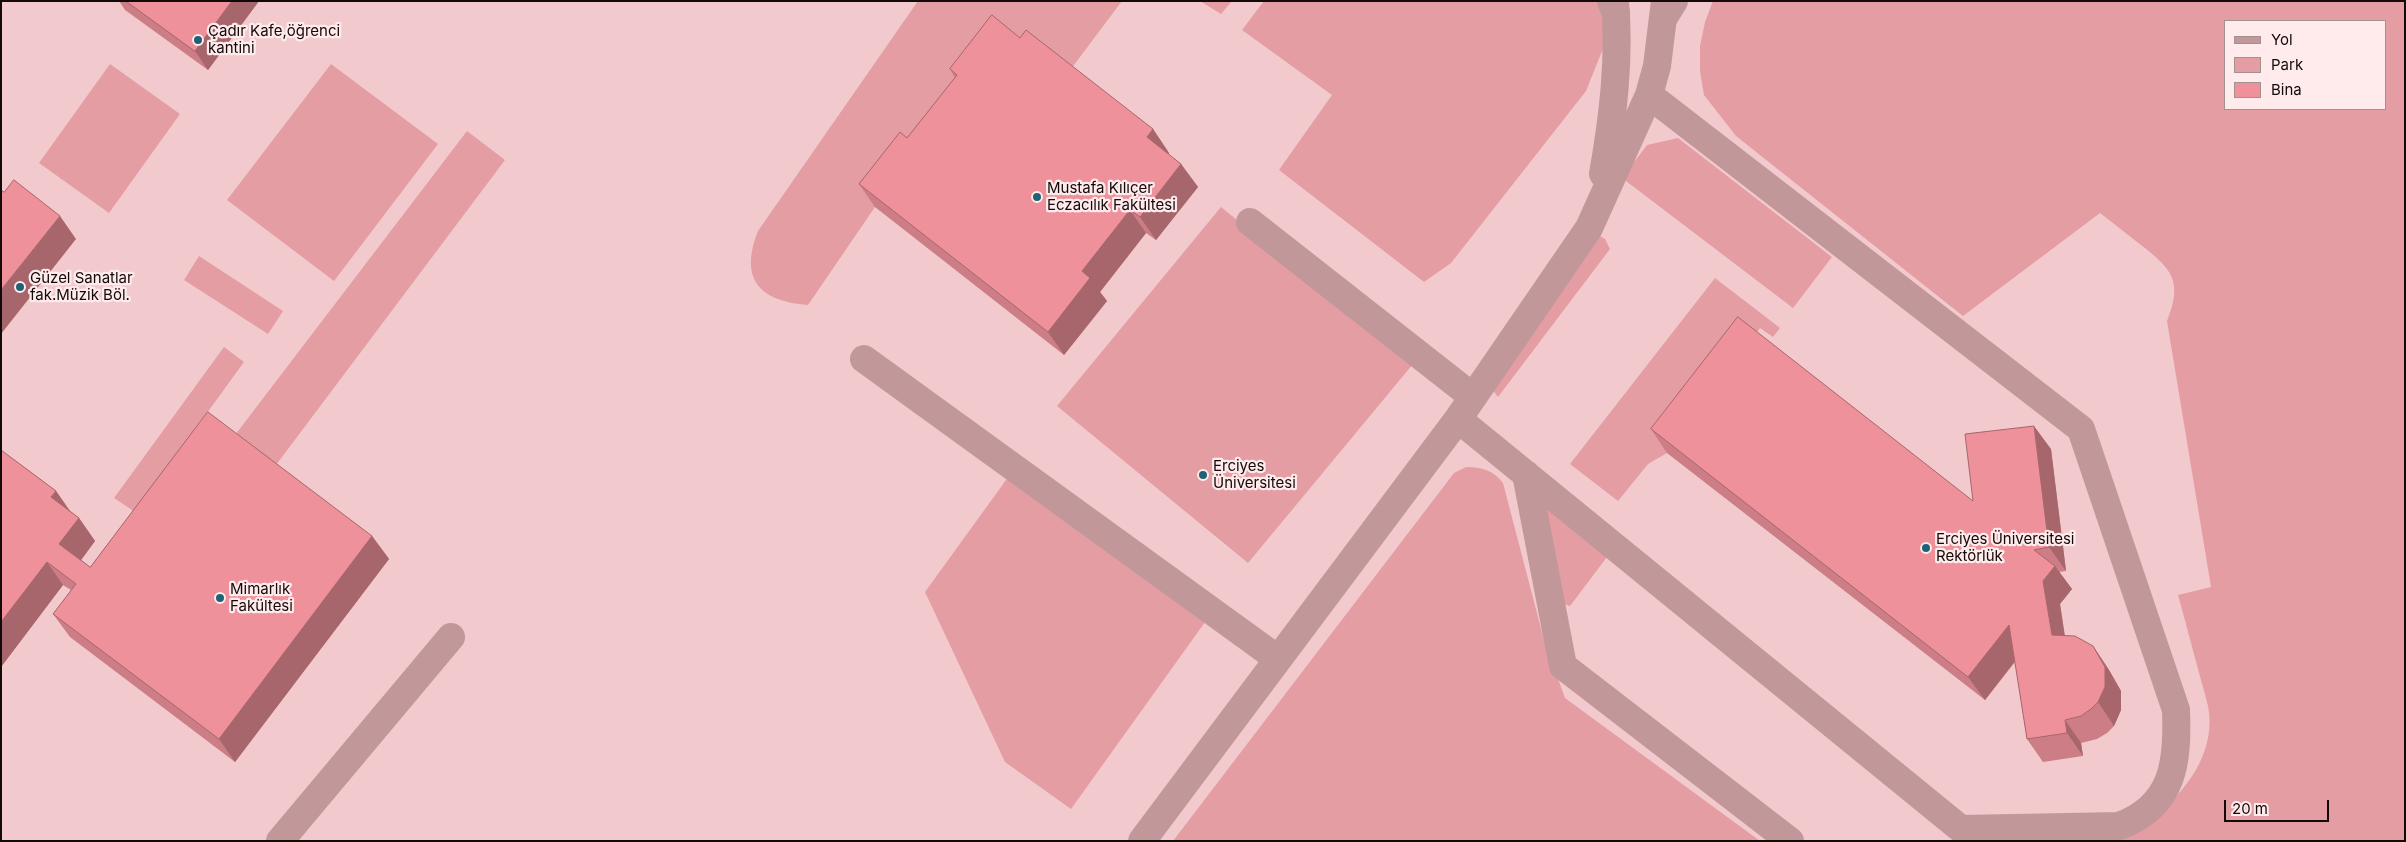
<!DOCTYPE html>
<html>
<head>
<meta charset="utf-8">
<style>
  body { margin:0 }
  #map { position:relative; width:2406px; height:842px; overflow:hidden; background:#fbdadc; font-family:Inter,sans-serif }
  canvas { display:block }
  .frame { position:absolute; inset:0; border:2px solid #130909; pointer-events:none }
  .legend { position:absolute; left:2224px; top:20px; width:162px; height:90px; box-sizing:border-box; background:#ffebec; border:1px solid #a19191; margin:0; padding:6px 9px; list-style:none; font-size:15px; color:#130909 }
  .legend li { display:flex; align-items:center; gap:10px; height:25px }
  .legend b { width:25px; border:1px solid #a19191 }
  .scale { position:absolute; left:2224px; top:800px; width:105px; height:22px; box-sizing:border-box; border:2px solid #130909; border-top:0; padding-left:6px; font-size:15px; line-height:18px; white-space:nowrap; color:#130909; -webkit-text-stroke:4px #ffebec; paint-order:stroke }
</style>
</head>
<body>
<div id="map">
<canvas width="2406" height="842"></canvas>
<div class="frame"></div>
<ul class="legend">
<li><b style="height:6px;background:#c1979a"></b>Yol</li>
<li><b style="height:14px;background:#e49da3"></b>Park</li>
<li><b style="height:14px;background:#ee919b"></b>Bina</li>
</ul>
<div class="scale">20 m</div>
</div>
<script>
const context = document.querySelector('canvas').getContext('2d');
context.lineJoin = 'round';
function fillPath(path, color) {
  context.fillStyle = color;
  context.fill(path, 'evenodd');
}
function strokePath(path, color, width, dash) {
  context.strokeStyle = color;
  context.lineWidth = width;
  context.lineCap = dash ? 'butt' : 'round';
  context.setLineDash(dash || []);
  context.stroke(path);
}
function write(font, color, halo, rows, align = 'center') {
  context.font = font + ' Inter,sans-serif';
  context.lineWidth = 4.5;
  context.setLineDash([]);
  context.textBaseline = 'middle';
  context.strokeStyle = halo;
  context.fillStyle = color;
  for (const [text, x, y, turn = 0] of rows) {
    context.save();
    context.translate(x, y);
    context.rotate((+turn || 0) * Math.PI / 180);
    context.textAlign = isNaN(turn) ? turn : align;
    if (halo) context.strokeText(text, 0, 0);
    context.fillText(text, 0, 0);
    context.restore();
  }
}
fillPath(new Path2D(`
  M1,1H2405V841H1ZM2225,21H2385V109H2225Z`), '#f2cacd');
fillPath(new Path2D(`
  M918,1H1122L1068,73L916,156L875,207L808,305C759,301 739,279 758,231Z
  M1200,1H1232L1221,14Z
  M1264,1H1622L1586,91L1451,263L1424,282L1279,170L1332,95L1242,30Z
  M1713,1H2405V841H1976L2162,810C2192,784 2216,747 2208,706C2205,693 2201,681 2198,669C2191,644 2185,619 2178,595L2211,587L2167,321C2183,281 2172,269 2141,245C2127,234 2114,224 2100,213L1963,316L1736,136L1704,95L1700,71V46L1705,22ZM2225,21H2385V109H2225Z
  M110,64L180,114L109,213L39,163Z
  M331,64L438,144L334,281L227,200Z
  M467,131L505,160L273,469L232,439Z
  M1678,138L1832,257L1793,308L1622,178L1647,145Z
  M1221,207L1413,364L1248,563L1057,406Z
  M1593,232L1605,239L1610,249L1498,397L1491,388Z
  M199,256L283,311L268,334L184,280Z
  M1715,278L1780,328L1773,337L1760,328L1667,453L1648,464L1618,501L1570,464Z
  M224,347L244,362L135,512L114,498Z
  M1466,467C1482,467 1493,470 1503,483L1544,640L1565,698L1760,841H1173L1454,473Z
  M1014,469L1213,611L1071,809L1005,762L925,592Z
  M1531,490L1610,553L1570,606L1555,601Z`), '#e49da3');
strokePath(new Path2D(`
  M1603,174C1613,117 1620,59 1615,1
  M1250,222L1473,397
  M864,359L1278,659
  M1458,419L1961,829L2119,826C2174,806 2178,762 2176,710L2081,429L1649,95
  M1526,474L1563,666L1790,841
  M280,841L451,637
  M1142,841L1458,419L1589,228L1649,95L1657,66L1665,1`), '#c1979a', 28);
strokePath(new Path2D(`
  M1611,1L1616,13
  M1664,17L1674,1`), '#c1979a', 28);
fillPath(new Path2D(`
  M119,1H259L208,70L125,10Z
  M1020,38L1153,129L1169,153L1168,154L1181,164L1198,187L1156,240L1146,233L1100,292L1107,301L1064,355L875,207L859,184L907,138L955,78L950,69Z
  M1651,429L1973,501L2051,449L2066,571L2059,572L2072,589L2060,604L2065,636L2093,646L2109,670L2121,691V710L2114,726L2107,733L2097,739L2081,743L2083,756L2043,762L2027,739L2015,662L1985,700L1667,453Z
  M1,450L56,491L70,511L79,518L95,541L81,560L90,567L372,536L389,559L235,762L70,637L53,614L71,590L63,585L1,667Z`), '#cd7d85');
fillPath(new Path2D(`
  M232,1H259L208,70L195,51Z
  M1153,129L1169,153L1163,160L1147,137Z
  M1181,164L1198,187L1156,240L1140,217Z
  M1130,210L1146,233L1100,292L1107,301L1064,355L1048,332L1082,271Z
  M60,216L76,239L1,334V290Z
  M2034,426L2051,449L2066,571L2049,547Z
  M56,491L72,514L51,497Z
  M79,518L95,541L76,567L59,544Z
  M372,536L389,559L235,762L219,739Z
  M47,562L63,585L1,667V622Z
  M2055,566L2072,589L2060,604L2068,659L2052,635L2043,581Z
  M2009,625L2025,648L1985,700L1968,677Z
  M2093,646L2109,670L2121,691V710L2114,726L2098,702Z
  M2065,720L2081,743L2083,756L2067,733Z`), '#a7666c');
const building = new Path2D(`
  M126,1H232L195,51Z
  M992,15L1020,38L1026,30L1153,129L1147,137L1181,164L1140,217L1130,210L1082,271L1090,278L1048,332L859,184L900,132L907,138L957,75L950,69Z
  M14,180L60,216L1,290V190L4,192Z
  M1738,317L1973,501L1965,434L2034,426L2049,547L2034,550L2055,566L2043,581L2052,635L2075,636L2093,646L2105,667V687L2098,702L2091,709L2081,716L2065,720L2067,733L2027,739L2009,625L1968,677L1651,429Z
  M208,412L372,536L219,739L53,614L76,584L47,562L1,622V450L56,491L51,497L79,518L59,544L90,567Z`);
fillPath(building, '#ee919b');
strokePath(building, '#a7666c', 1);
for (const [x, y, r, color] of [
  [198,40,5,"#206176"],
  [1037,197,5,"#206176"],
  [20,287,5,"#206176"],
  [1203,475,5,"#206176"],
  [1926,548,5,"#206176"],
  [220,598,5,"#206176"]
]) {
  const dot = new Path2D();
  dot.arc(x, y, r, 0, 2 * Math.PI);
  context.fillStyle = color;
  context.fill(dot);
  strokePath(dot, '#ffebec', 2);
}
write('15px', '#130909', '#ffebec', [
  ["Çadır Kafe,öğrenci",208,31],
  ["kantini",208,48],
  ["Mustafa Kılıçer",1047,188],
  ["Eczacılık Fakültesi",1047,205],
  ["Güzel Sanatlar",30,278],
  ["fak.Müzik Böl.",30,295],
  ["Erciyes",1213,466],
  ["Üniversitesi",1213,483],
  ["Erciyes Üniversitesi",1936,539],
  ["Rektörlük",1936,556],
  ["Mimarlık",230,589],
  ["Fakültesi",230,606]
], 'left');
</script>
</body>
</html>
